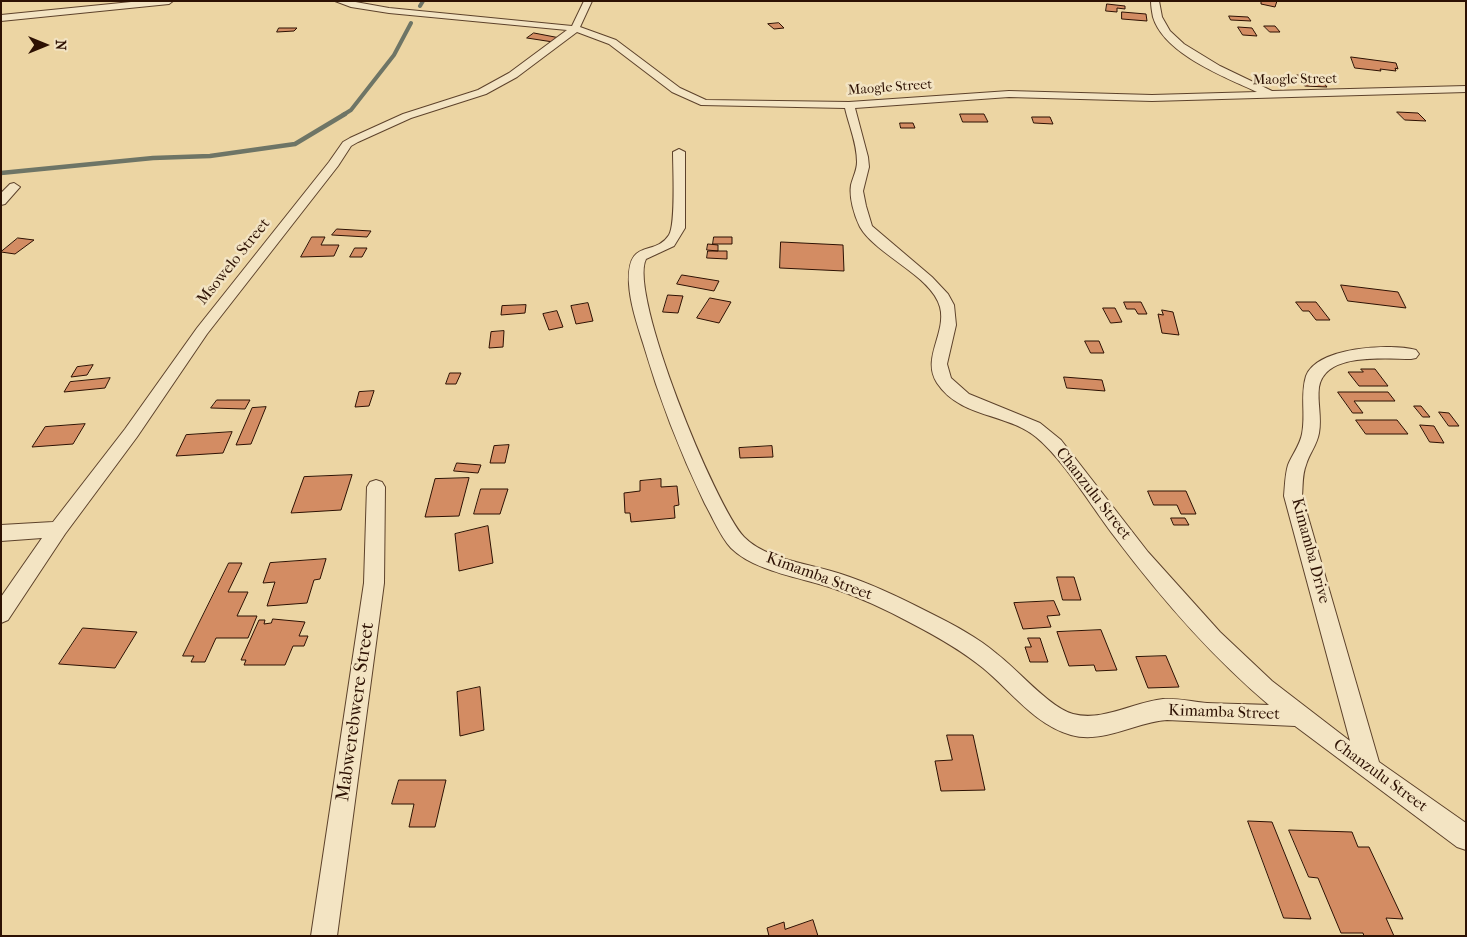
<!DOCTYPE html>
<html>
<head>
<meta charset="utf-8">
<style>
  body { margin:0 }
  #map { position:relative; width:1467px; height:937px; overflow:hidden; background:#ecd5a3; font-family:"IM FELL French Canon",serif }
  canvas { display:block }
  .frame { position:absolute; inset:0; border:2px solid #2d1103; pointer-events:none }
  .north { position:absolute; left:20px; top:20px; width:50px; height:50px; -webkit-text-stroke:4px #f3e4c3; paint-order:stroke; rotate:90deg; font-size:14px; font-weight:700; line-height:20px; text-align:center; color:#2d1103 }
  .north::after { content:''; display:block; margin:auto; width:18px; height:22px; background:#2d1103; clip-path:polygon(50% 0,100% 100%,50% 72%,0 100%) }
</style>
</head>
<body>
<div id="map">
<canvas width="1467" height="937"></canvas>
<div class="frame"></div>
<div class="north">N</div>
</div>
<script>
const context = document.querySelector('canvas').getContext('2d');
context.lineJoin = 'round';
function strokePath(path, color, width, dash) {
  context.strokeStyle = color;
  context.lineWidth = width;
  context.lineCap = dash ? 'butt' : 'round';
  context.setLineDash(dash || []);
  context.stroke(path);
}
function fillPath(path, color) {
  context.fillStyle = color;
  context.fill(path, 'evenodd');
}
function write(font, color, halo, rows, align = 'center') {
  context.font = font + ' "IM FELL French Canon",serif';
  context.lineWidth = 5;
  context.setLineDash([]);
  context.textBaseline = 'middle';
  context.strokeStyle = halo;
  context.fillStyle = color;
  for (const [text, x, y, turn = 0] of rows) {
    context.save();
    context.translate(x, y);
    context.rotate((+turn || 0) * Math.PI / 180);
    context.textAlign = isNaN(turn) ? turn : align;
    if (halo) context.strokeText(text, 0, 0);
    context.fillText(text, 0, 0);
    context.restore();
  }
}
strokePath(new Path2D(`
  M420,6L423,1
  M343,115L351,110L394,55L411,23`), '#6e7566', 4);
strokePath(new Path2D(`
  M1,173L153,158L210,156L295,144L345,114`), '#6e7566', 4.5);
const building = new Path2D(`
  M1258,1H1277L1275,7L1261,4V2Z
  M1107,4L1125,6V9L1117,8V12L1106,11Z
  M1122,12L1146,14L1147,21L1122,19Z
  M1229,16L1248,17L1251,21L1231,20Z
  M779,23L784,28L774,29L768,24Z
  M1264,26H1275L1280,32H1270Z
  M1238,27L1252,28L1257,36L1243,35Z
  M279,28H297L294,31L277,32Z
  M534,33L560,38L553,42L527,38Z
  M1351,57L1396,63L1398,69L1395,68L1396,71L1380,69L1381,71L1355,68Z
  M1297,75L1323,77L1327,82H1323L1327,87L1305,86Z
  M1397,112L1418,113L1426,121L1405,120Z
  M960,114H984L988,122H963Z
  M1032,117H1050L1053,124L1034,123Z
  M900,123H913L915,128H901Z
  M337,229L371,231L367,237L332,235Z
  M312,237H325L321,245H339L334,256L301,257Z
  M714,237H732V244H713Z
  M18,238L34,240L15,254L1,252Z
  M781,242L843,245L844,271L780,268Z
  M708,244L718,245V251L707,250Z
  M355,248H367L362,257H350Z
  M708,251H727V259L707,258Z
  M682,275L719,281L714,291L677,284Z
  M1341,285L1398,292L1406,308L1348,301Z
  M668,295L683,296L678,313L663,312Z
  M710,298L731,302L719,323L697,318Z
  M1124,302H1141L1147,314H1138L1135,309H1127Z
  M1296,302H1316L1330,320H1316L1309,311H1303Z
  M588,303L593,321L576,324L571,306Z
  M526,305L525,313L501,315L502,306Z
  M1103,308H1115L1122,322L1111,323Z
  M1162,310L1173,312L1179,335L1162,333L1158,314L1163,315Z
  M557,311L563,327L549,330L543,314Z
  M504,331L503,347L489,348L491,332Z
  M1085,341H1099L1104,353H1091Z
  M93,365L87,375L71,377L77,367Z
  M1361,369H1375L1388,386H1359L1348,372H1363Z
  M450,373H461L456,384H446Z
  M1064,377L1102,380L1105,391L1067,388Z
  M110,378L105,388L64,392L70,382Z
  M374,391L369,406L355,407L359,392Z
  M1338,392H1388L1395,401H1354L1363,413H1353Z
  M217,400H250L245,409L211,408Z
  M1414,406H1421L1430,417H1423Z
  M266,407L251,444L236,445L252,408Z
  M1439,412L1449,413L1459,426H1449Z
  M1356,420H1397L1408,434H1366Z
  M85,424L73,444L32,447L45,427Z
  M1420,425L1434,426L1444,443L1430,442Z
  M232,432L223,453L176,456L186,435Z
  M509,445L505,463H490L494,446Z
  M772,446L773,457L740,458L739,448Z
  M457,463L481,465L478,473L454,471Z
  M352,475L341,510L291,513L304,477Z
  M469,478L459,516L425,517L435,479Z
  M661,479V487L677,486L679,505L674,506L675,518L631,522L630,513H625L624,493L640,491V481Z
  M481,489H508L500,514H474Z
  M1148,491H1186L1196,514H1181L1177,505H1154Z
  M1171,518H1185L1189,525H1174Z
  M488,526L493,563L459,571L455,534Z
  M326,559L320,579L314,580L307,603L267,606L275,582L263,583L270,563Z
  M229,563H242L228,592H248L237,616H257L248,638H216L205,662H191L194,656H183Z
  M1057,577H1074L1081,600H1063Z
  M1054,601L1060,615L1047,616L1051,627L1023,629L1014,603Z
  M273,619L305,622L299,636H308L304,646H293L285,665H244L246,660H241L259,620H265L264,624L271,623Z
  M83,628L137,632L115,668L59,664Z
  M1101,630L1117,670L1096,671L1094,665L1069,666L1057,632Z
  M1028,638H1040L1048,662H1030L1025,647H1031Z
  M1166,656L1179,687L1148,688L1136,657Z
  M480,687L484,730L460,736L457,692Z
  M947,735H973L985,790L941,791L935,761L952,760Z
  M399,780H446L435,827H409L414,804H392Z
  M1248,821L1272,822L1311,919L1284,918Z
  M1289,830L1352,832L1358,847H1369L1403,919L1386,918L1394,936H1364L1363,933H1341L1318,878L1309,877Z
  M813,920L818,936H769L767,928L784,922L785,929Z`);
fillPath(building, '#d38c63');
strokePath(building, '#2d1103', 1);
const street = new Path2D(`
  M141,1H173L169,4L1,21V15Z
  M335,1H350L389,8L572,26L584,1H592L580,27L616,40L680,88L706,100L849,102L1009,91L1152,95L1257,92C1225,77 1164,54 1153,17C1152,12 1151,6 1151,1H1159L1162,17L1170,31L1184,44L1220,66L1272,91L1466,86V92L1152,101L1009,97L855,108L868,157L869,167L863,191L866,206L872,226L932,277L948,294L954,305L956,325L947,364L951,378L969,394L1040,423L1061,440L1148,552L1220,632L1272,681L1350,741L1284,496C1285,486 1285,475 1288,465C1292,455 1300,445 1302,434C1306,415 1300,395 1306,376C1317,347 1390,343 1416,350L1419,354L1416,358L1411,359C1385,359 1325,352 1319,387C1317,402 1322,418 1319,433C1317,445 1309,454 1306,465C1302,475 1303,486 1302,496L1379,762L1466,823V850L1457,847L1295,726L1167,720C1135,722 1104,744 1071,735C1035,725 1011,691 983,668C961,650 936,636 911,623C887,610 861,598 835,589C804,578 755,572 731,548C720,536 713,518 705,504C680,452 659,398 643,343C637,324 630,303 629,284C627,236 654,258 669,235C676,224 673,168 673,152L679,149L685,152V228L674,246L646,259C628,293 715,506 744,537C766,560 812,564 841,574C872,584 901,598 930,613C954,625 977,637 997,654C1017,669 1050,708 1073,714C1103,722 1133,702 1163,699C1178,698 1193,702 1207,703C1227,704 1248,704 1269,705C1210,655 1160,597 1114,536C1091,506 1064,460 1036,437C1007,413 960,418 937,383C921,358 947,333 940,307C932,276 876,255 860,227C854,215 849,197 851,185C853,177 857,170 857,162C857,143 849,126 845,108L701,105L672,92L609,44L577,32L517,77L486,94L411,118L358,142L351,146L338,166L207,334L137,437L65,534L8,620L1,623V597L42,538L1,541V525L53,522L125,429L197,328L329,162L343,142L350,138L403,114L478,90L509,73L567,30L389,13L351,7Z
  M14,183L20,187L5,204L1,205V193L10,184Z
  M376,480L382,482L385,487L384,583L337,936H311L364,583L367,487L370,482Z`);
strokePath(street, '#5d422b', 2);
fillPath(street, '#f3e4c3');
write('14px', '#2d1103', '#f3e4c3', [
  ["Maogle Street",1295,80,-1],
  ["Maogle Street",890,88,-4]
]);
write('16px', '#2d1103', '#f3e4c3', [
  ["Msowelo Street",234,262,-51],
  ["Chanzulu Street",1093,494,52],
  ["Kimamba Drive",1310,551,75],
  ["Kimamba Street",819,577,20],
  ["Kimamba Street",1224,713,2],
  ["Chanzulu Street",1380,776,36]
]);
write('19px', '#2d1103', '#f3e4c3', [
  ["Mabwerebwere Street",356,712,-82]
]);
</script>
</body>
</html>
